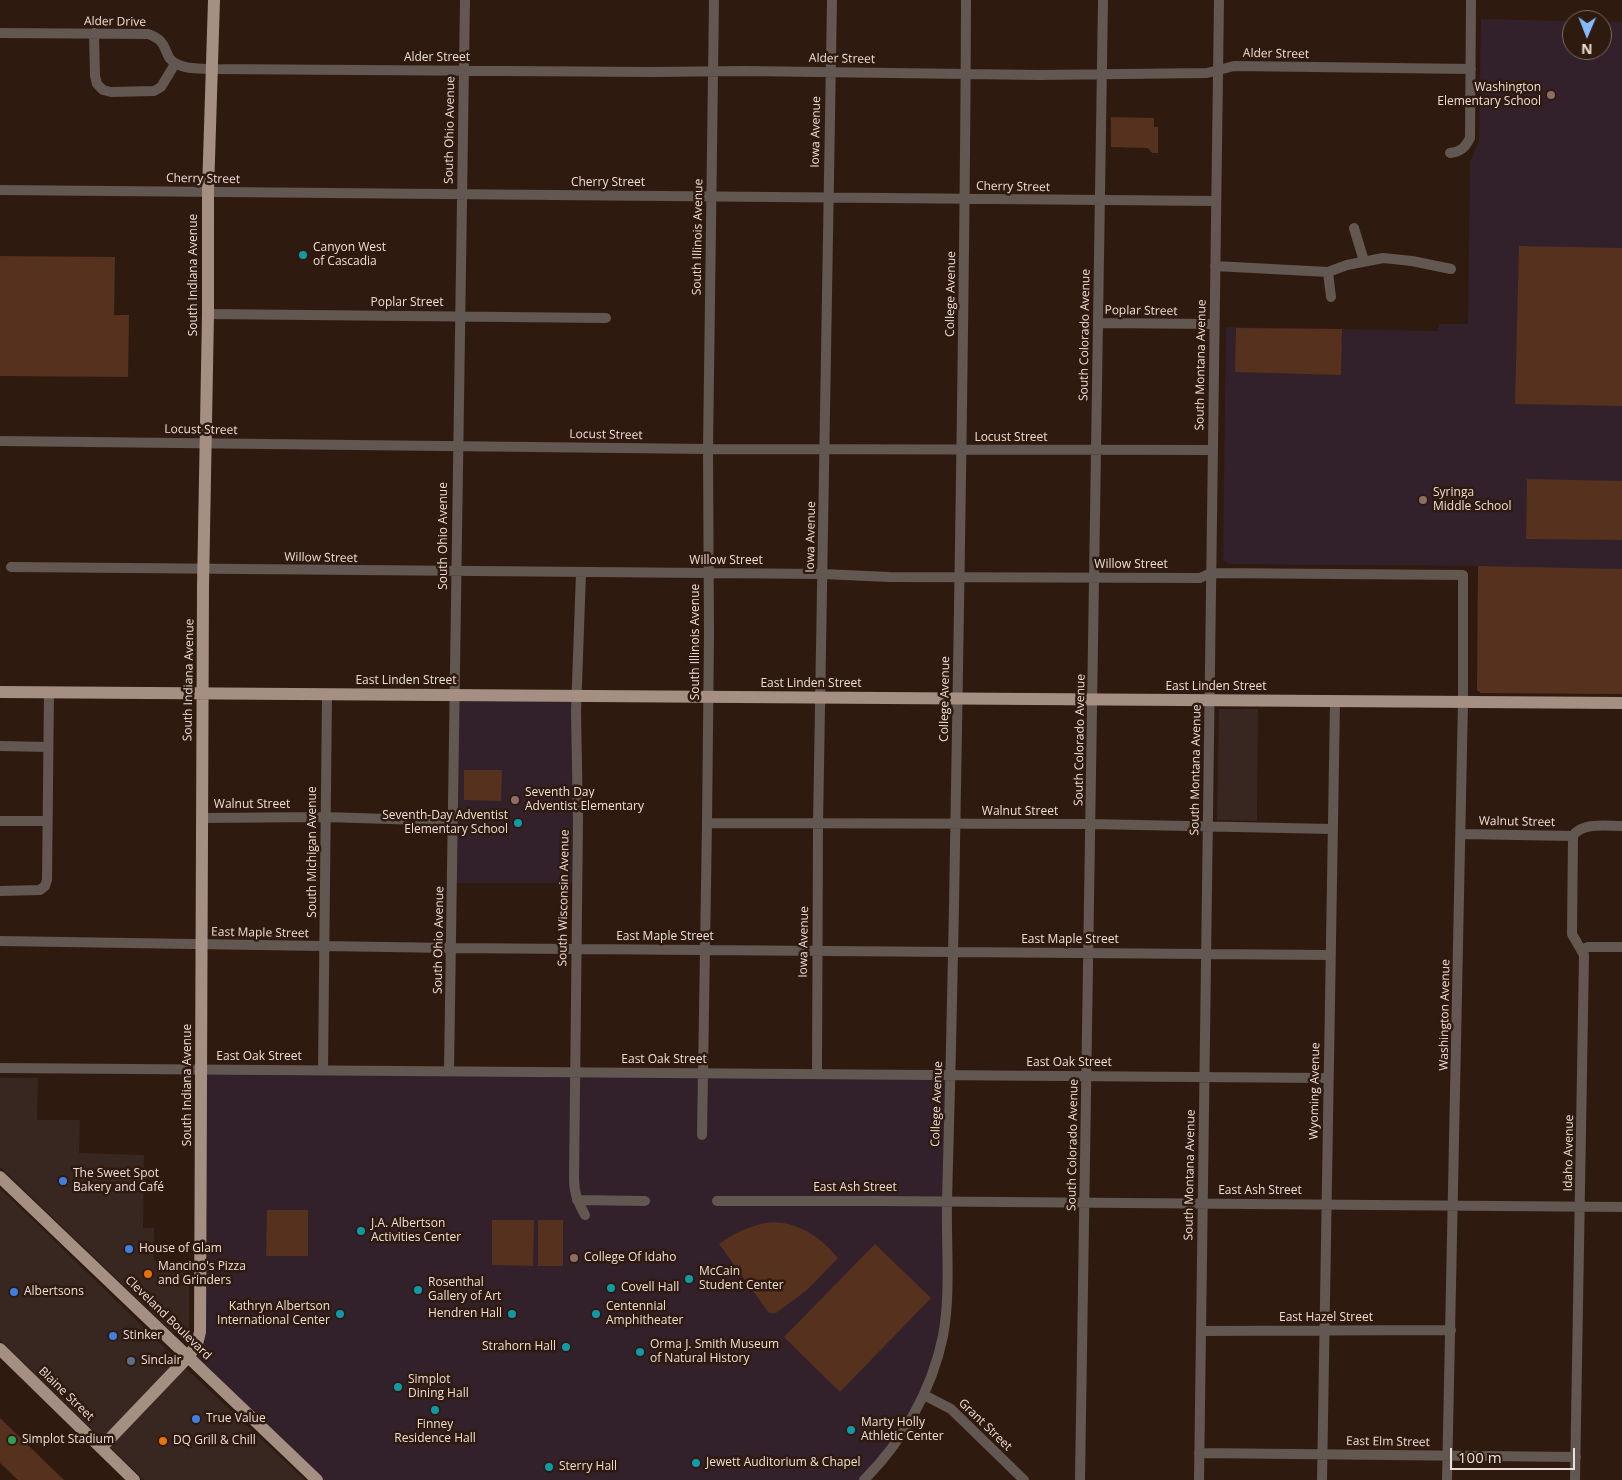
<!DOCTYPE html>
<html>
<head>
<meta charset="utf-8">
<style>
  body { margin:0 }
  #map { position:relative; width:1622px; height:1480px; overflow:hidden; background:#2f1a10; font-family:"Open Sans",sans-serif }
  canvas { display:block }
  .north { position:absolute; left:1562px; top:10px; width:50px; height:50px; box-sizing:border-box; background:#2f1a10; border:1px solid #7b685f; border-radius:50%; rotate:181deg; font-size:14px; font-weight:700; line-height:20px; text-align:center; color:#ecded6 }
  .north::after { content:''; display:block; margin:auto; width:18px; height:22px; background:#86bbfb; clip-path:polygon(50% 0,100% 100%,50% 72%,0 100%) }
  .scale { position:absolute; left:1450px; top:1448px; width:125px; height:22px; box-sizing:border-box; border:2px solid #ecded6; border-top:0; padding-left:6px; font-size:15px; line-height:18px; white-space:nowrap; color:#ecded6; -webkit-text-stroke:4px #2f1a10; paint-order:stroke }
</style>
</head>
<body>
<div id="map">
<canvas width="1622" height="1480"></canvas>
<div class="north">N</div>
<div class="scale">100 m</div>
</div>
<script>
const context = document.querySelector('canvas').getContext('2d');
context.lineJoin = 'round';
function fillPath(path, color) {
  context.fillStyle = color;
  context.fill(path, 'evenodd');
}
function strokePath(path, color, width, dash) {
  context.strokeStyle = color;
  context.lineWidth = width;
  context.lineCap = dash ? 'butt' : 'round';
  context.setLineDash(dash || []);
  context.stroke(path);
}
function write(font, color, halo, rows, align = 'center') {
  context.font = font + ' "Open Sans",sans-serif';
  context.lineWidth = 5;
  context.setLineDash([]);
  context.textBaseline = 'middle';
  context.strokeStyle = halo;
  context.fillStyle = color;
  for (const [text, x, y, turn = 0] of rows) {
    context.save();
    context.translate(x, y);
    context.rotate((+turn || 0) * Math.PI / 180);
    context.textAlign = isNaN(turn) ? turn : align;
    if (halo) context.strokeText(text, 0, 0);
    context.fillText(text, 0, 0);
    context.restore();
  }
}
fillPath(new Path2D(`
  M1219,709H1258L1257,821L1217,820Z
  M0,1078H38L37,1120H80L79,1153L144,1155L143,1228H154V1261H189V1330L185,1333L181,1335L172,1332L0,1167Z
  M0,1188L193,1375L305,1480H144L0,1340Z`), '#382620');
fillPath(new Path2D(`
  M1481,19L1572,21V50H1602V22H1622V694L1481,693L1477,690L1478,566L1229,564L1223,560L1226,327L1438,331L1439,324H1468L1470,162L1479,141Z
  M456,695L577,696L576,883H452Z
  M202,1069L951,1075L947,1312L922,1400L864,1480H317L188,1357L197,1344Z`), '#32212b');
fillPath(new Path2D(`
  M1111,117L1154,118V127H1158V153H1152L1148,148L1111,147Z
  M1519,246L1622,248V406L1515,404Z
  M0,256L115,257L114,315H129L128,377L0,376Z
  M1236,328L1342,329L1341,375L1235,372Z
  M1527,479L1622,481V540L1526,539Z
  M1478,566L1622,569V694L1481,693L1477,690Z
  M464,770H502L501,801L464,800Z
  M267,1210H308V1256H266Z
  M492,1220H534L533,1266L492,1265Z
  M538,1220H563V1266H538Z
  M774,1222C802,1224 820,1237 838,1258L807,1290L776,1313H769L719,1244C736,1232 753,1224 774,1222Z
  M875,1244L931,1298L840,1392L784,1337Z
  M0,1418L64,1480H18L0,1463Z`), '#56311d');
strokePath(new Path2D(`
  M0,33L148,34C172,42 161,57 177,64C187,70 201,68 212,69L652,72L745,71L1040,75L1207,73L1234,66L1471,69
  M94,33L95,76L97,84L103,90L111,92L154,91L161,87L175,64
  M1450,153C1460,152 1465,148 1470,138L1471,0
  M0,190L1216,201
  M1354,228L1364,261
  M1215,266L1328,272L1347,265L1383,258L1412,261L1451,269
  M1328,272L1331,297
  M208,314L606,318
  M1098,323L1214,324
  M0,441L708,449L1213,450
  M11,567L823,574L889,577L1200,578L1211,573L1463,575V701L1447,1480
  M581,573L576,711L578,821L574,1179C574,1193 578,1202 585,1215
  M0,746L48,747
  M202,818L325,817L453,821
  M0,821H47
  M707,823L1091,824L1332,829
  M1461,834L1573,836
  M0,891L40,890L45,886L47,880L49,692
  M0,941L451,948L1330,955
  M1582,950L1588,947H1622
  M0,1068L1328,1078
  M323,1070L327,695
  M449,1071L465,0
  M817,1074L818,825L832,0
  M702,1135L707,823L709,635L708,449L714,0
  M577,1200L645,1201
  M717,1201H878L1622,1207
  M1201,1331L1451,1330
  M924,1395L951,1409L1024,1480
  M1199,1453L1576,1457
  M864,1480C903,1441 932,1390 943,1336C951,1293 946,1245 947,1201C950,1103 952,1004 954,906C959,604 965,302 966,0
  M1080,1480L1103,0
  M1199,1480L1219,0
  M1322,1480L1335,702
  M1575,1480L1584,955L1572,934L1573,836C1581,822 1608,826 1622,826`), '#625751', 10);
strokePath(new Path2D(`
  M0,692L1622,703
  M0,1177L317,1480
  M0,1349L134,1480
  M101,1448L188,1357L197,1344L200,1332L203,587L208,314V191L214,0`), '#a58e82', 12);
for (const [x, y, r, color] of [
  [1551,95,5,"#8d6e63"],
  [303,255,5,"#0f9aa8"],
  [1423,500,5,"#8d6e63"],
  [515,800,5,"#8d6e63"],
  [518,823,5,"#0f9aa8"],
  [63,1181,5,"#3f7fe0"],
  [361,1231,5,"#0f9aa8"],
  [129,1249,5,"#3f7fe0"],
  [574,1258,5,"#8d6e63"],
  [148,1274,5,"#e8710a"],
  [689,1279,5,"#0f9aa8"],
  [611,1288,5,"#0f9aa8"],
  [418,1290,5,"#0f9aa8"],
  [14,1292,5,"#3f7fe0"],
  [340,1314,5,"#0f9aa8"],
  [512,1314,5,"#0f9aa8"],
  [596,1314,5,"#0f9aa8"],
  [113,1336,5,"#3f7fe0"],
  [566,1347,5,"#0f9aa8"],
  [640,1352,5,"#0f9aa8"],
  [131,1361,5,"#5c6f8a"],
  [398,1387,5,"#0f9aa8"],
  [435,1410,5,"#0f9aa8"],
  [196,1419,5,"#3f7fe0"],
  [851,1430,5,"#0f9aa8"],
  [12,1440,5,"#2e9e5b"],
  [163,1441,5,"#e8710a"],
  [696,1463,5,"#0f9aa8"],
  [549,1467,5,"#0f9aa8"]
]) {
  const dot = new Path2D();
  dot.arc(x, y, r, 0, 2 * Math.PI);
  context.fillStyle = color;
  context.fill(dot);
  strokePath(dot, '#2f1a10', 2);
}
write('12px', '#ecded6', '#2f1a10', [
  ["Alder Drive",115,22,1],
  ["Alder Street",1276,54,1],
  ["Alder Street",437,58],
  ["Alder Street",842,59,1],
  ["South Ohio Avenue",450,130,-89],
  ["Iowa Avenue",816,132,-89],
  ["Cherry Street",203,179,1],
  ["Cherry Street",608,183],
  ["Cherry Street",1013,187,1],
  ["South Illinois Avenue",698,237,-89],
  ["South Indiana Avenue",194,275,-90],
  ["College Avenue",951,294,-89],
  ["Poplar Street",407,303],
  ["Poplar Street",1141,311,1],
  ["South Colorado Avenue",1085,335,-89],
  ["South Montana Avenue",1201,365,-89],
  ["Locust Street",201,430,1],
  ["Locust Street",606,435,1],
  ["Locust Street",1011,438],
  ["South Ohio Avenue",444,536,-90],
  ["Iowa Avenue",811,537,-89],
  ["Willow Street",321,558,1],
  ["Willow Street",726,561],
  ["Willow Street",1131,565],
  ["South Illinois Avenue",696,642,-90],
  ["South Indiana Avenue",189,680,-89],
  ["East Linden Street",406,681],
  ["East Linden Street",811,684],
  ["East Linden Street",1216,687],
  ["College Avenue",945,699,-89],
  ["South Colorado Avenue",1080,740,-89],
  ["South Montana Avenue",1196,770,-89],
  ["Walnut Street",252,805],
  ["Walnut Street",1020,812],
  ["Walnut Street",1517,822,1],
  ["South Michigan Avenue",313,852,-90],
  ["South Wisconsin Avenue",564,898,-89],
  ["East Maple Street",260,933,1],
  ["East Maple Street",665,937],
  ["South Ohio Avenue",439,940,-89],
  ["East Maple Street",1070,940],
  ["Iowa Avenue",804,942,-89],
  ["Washington Avenue",1445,1015,-89],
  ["East Oak Street",259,1057],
  ["East Oak Street",664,1060],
  ["East Oak Street",1069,1063],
  ["South Indiana Avenue",188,1085,-90],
  ["Wyoming Avenue",1315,1091,-89],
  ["College Avenue",937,1104,-88],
  ["South Colorado Avenue",1073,1145,-89],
  ["Idaho Avenue",1569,1153,-89],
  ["South Montana Avenue",1190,1175,-89],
  ["East Ash Street",855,1188],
  ["East Ash Street",1260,1191],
  ["Cleveland Boulevard",168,1318,44],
  ["East Hazel Street",1326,1318],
  ["Blaine Street",66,1394,44],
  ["Grant Street",985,1425,44],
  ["East Elm Street",1388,1442,1]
]);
write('12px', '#ecded6', '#2f1a10', [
  ["Washington",1541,88,"right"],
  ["Elementary School",1541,102,"right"],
  ["Canyon West",313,248],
  ["of Cascadia",313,262],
  ["Syringa",1433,493],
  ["Middle School",1433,507],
  ["Seventh Day",525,793],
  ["Adventist Elementary",525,807],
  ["Seventh-Day Adventist",508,816,"right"],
  ["Elementary School",508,830,"right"],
  ["The Sweet Spot",73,1174],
  ["Bakery and Café",73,1188],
  ["J.A. Albertson",371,1224],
  ["Activities Center",371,1238],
  ["House of Glam",139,1249],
  ["College Of Idaho",584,1258],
  ["Mancino's Pizza",158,1267],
  ["and Grinders",158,1281],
  ["McCain",699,1272],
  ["Student Center",699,1286],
  ["Rosenthal",428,1283],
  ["Gallery of Art",428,1297],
  ["Covell Hall",621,1288],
  ["Albertsons",24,1292],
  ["Kathryn Albertson",330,1307,"right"],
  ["International Center",330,1321,"right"],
  ["Centennial",606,1307],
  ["Amphitheater",606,1321],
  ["Hendren Hall",502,1314,"right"],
  ["Stinker",123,1336],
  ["Orma J. Smith Museum",650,1345],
  ["of Natural History",650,1359],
  ["Strahorn Hall",556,1347,"right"],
  ["Sinclair",141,1361],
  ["Simplot",408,1380],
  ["Dining Hall",408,1394],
  ["True Value",206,1419],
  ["Marty Holly",861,1423],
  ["Athletic Center",861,1437],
  ["Finney",435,1425,"center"],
  ["Residence Hall",435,1439,"center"],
  ["Simplot Stadium",22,1440],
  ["DQ Grill & Chill",173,1441],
  ["Jewett Auditorium & Chapel",706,1463],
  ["Sterry Hall",559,1467]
], 'left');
</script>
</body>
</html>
